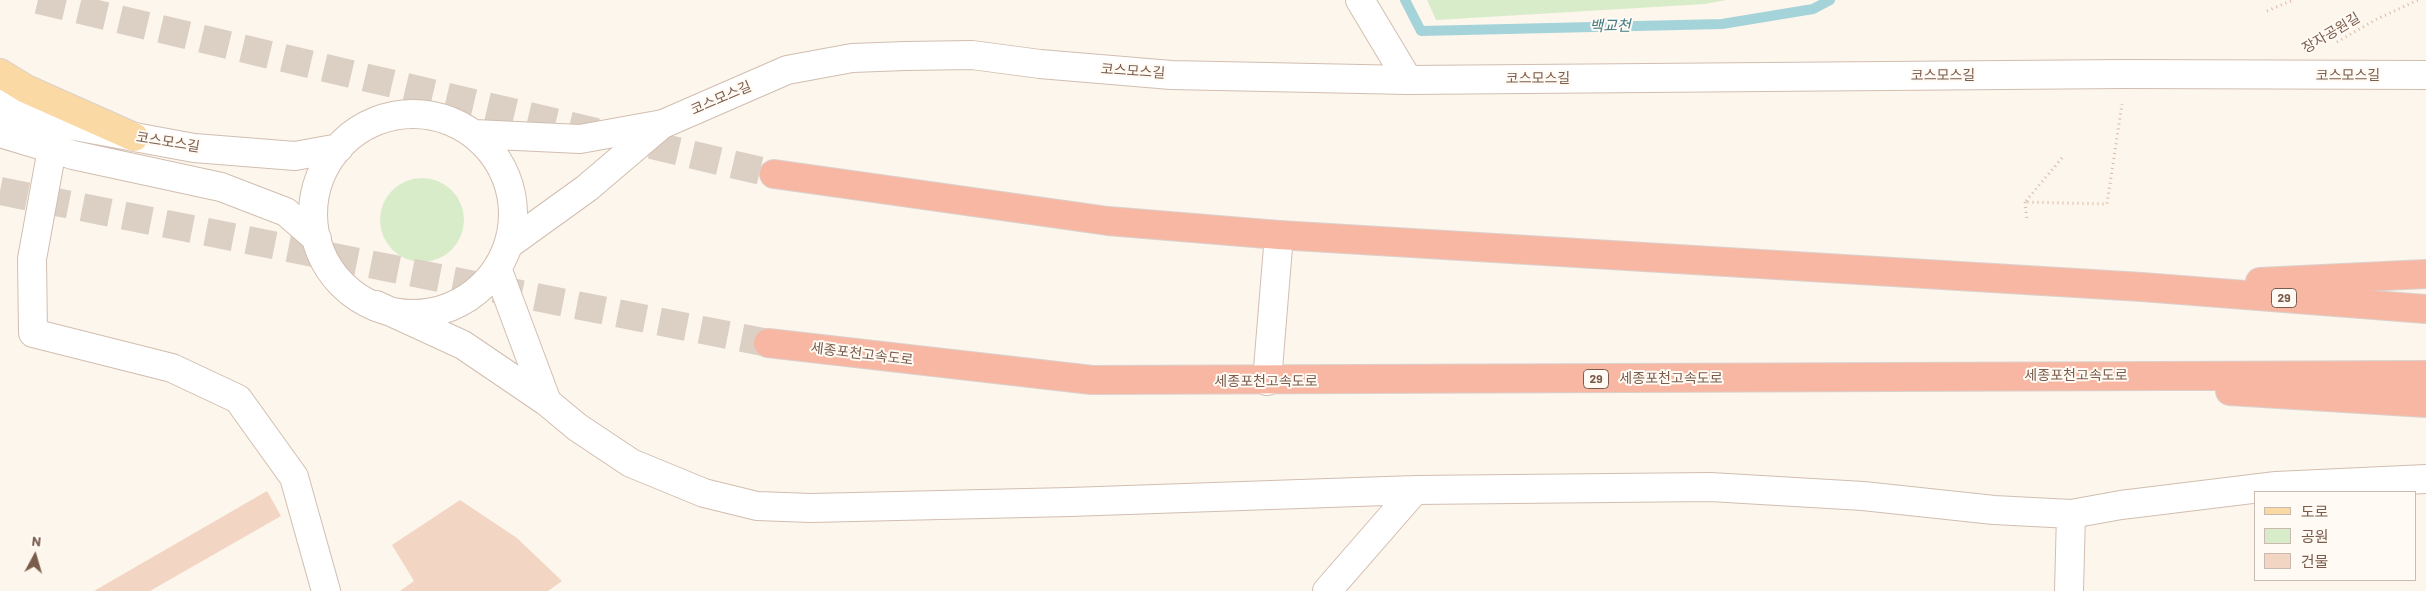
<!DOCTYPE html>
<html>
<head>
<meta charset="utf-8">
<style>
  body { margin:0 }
  #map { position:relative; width:2426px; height:591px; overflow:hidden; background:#fdf6ec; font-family:Barlow,"Noto Sans KR",sans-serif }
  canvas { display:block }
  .legend { position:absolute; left:2254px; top:491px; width:162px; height:90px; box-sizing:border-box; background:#fffaf3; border:1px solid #cabbb1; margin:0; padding:6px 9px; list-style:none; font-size:15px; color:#7a5c4d }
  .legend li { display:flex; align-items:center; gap:10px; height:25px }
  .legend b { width:25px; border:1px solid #cabbb1 }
  .north { position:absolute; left:10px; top:531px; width:50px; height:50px; -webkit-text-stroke:4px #fffaf3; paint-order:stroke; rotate:6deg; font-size:14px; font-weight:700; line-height:20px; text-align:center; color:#7a5c4d }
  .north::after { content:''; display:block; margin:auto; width:18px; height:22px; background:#7a5c4d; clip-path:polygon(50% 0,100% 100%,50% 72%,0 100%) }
</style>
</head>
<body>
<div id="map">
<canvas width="2426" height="591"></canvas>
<ul class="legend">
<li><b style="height:6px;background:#fbd9a5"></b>도로</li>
<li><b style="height:14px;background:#d8ecc9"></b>공원</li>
<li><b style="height:14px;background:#f3d5c3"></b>건물</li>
</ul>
<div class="north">N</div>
</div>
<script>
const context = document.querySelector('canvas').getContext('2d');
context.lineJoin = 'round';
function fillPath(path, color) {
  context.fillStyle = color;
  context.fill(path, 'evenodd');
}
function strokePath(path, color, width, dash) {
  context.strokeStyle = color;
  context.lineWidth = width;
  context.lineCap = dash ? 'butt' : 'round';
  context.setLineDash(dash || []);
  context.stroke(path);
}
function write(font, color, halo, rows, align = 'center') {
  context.font = font + ' Barlow,"Noto Sans KR",sans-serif';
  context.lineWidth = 4;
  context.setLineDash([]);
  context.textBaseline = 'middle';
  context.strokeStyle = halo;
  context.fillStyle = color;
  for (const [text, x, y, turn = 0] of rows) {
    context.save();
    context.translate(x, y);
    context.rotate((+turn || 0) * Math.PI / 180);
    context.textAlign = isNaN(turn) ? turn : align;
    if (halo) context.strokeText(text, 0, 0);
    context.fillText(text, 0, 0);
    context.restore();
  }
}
fillPath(new Path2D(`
  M1427,0H1726L1705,4L1436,20Z
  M380 220a42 42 0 1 1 84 0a42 42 0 1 1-84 0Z`), '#d8ecc9');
strokePath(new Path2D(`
  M1405,0L1421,31L1722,24L1813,9L1830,0`), '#a5d3da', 10);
fillPath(new Path2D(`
  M267,491L281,516L150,591H94Z
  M460,500L517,538L562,581L548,591H400L414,581L392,545Z`), '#f3d5c3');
strokePath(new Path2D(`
  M38,0L774,174
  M0,191L768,343`), '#dcd0c4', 28, [28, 14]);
const minor = new Path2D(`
  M1360,0L1408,80
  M0,104L64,124L194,148L295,156L339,148
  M313 214a100 100 0 1 1 200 0a100 100 0 1 1-200 0Z
  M0,133L73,155L221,187L286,212L317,239
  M474,134L580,139L663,124L787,70L852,58L905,56L972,55L1040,64L1171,75L1408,80L2125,74L2426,75
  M52,149L32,259L33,333L172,368L238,399L294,477L326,591
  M508,245L587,188L661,125
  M497,268L547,402
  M376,305L463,345L547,402L577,427L631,463L704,493L757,506L811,508L1070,502L1415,490L1710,487L1863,496L1994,510L2071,514L2121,505L2276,486L2426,479
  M1267,381L1279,235
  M1327,591L1415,490
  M2069,591L2071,514`);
const major = new Path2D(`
  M0,73L26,89L134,137`);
const highway = new Path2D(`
  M774,174L1108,221L1279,235L2142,287L2426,309
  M2260,282L2426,274
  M768,343L1092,380L2426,375
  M2230,391L2426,403`);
strokePath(minor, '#d1beb0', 30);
strokePath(major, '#dad1cd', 30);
strokePath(highway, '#dad1cd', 30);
strokePath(new Path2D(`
  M2267,11L2293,0
  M2337,42L2377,19L2418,0
  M2062,158L2025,202L2107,204L2122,104
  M2025,202L2027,220`), '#d9b8a5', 3, [1, 4]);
strokePath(minor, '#fff', 28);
strokePath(major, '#fbd9a5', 28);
strokePath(highway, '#f7b7a3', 28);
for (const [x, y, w] of [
  [2284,298,25],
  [1596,379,25]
]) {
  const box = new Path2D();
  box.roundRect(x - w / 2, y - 9.5, w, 19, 4);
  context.fillStyle = '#fffaf3';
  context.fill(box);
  strokePath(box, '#7a5c4d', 1);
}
write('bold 12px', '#7a5c4d', null, [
  ["29",2284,298],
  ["29",1596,379]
]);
write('14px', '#7a5c4d', '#fffaf3', [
  ["장자공원길",2331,33,-31],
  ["코스모스길",1133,71,4],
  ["코스모스길",1943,75],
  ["코스모스길",2348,75],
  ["코스모스길",1538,78],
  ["코스모스길",721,98,-23],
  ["코스모스길",168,142,9],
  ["세종포천고속도로",862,354,7],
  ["세종포천고속도로",2076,375],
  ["세종포천고속도로",1671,378],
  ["세종포천고속도로",1266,381]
]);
write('italic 15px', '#437c86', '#fffaf3', [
  ["백교천",1610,26,-1]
]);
</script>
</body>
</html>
